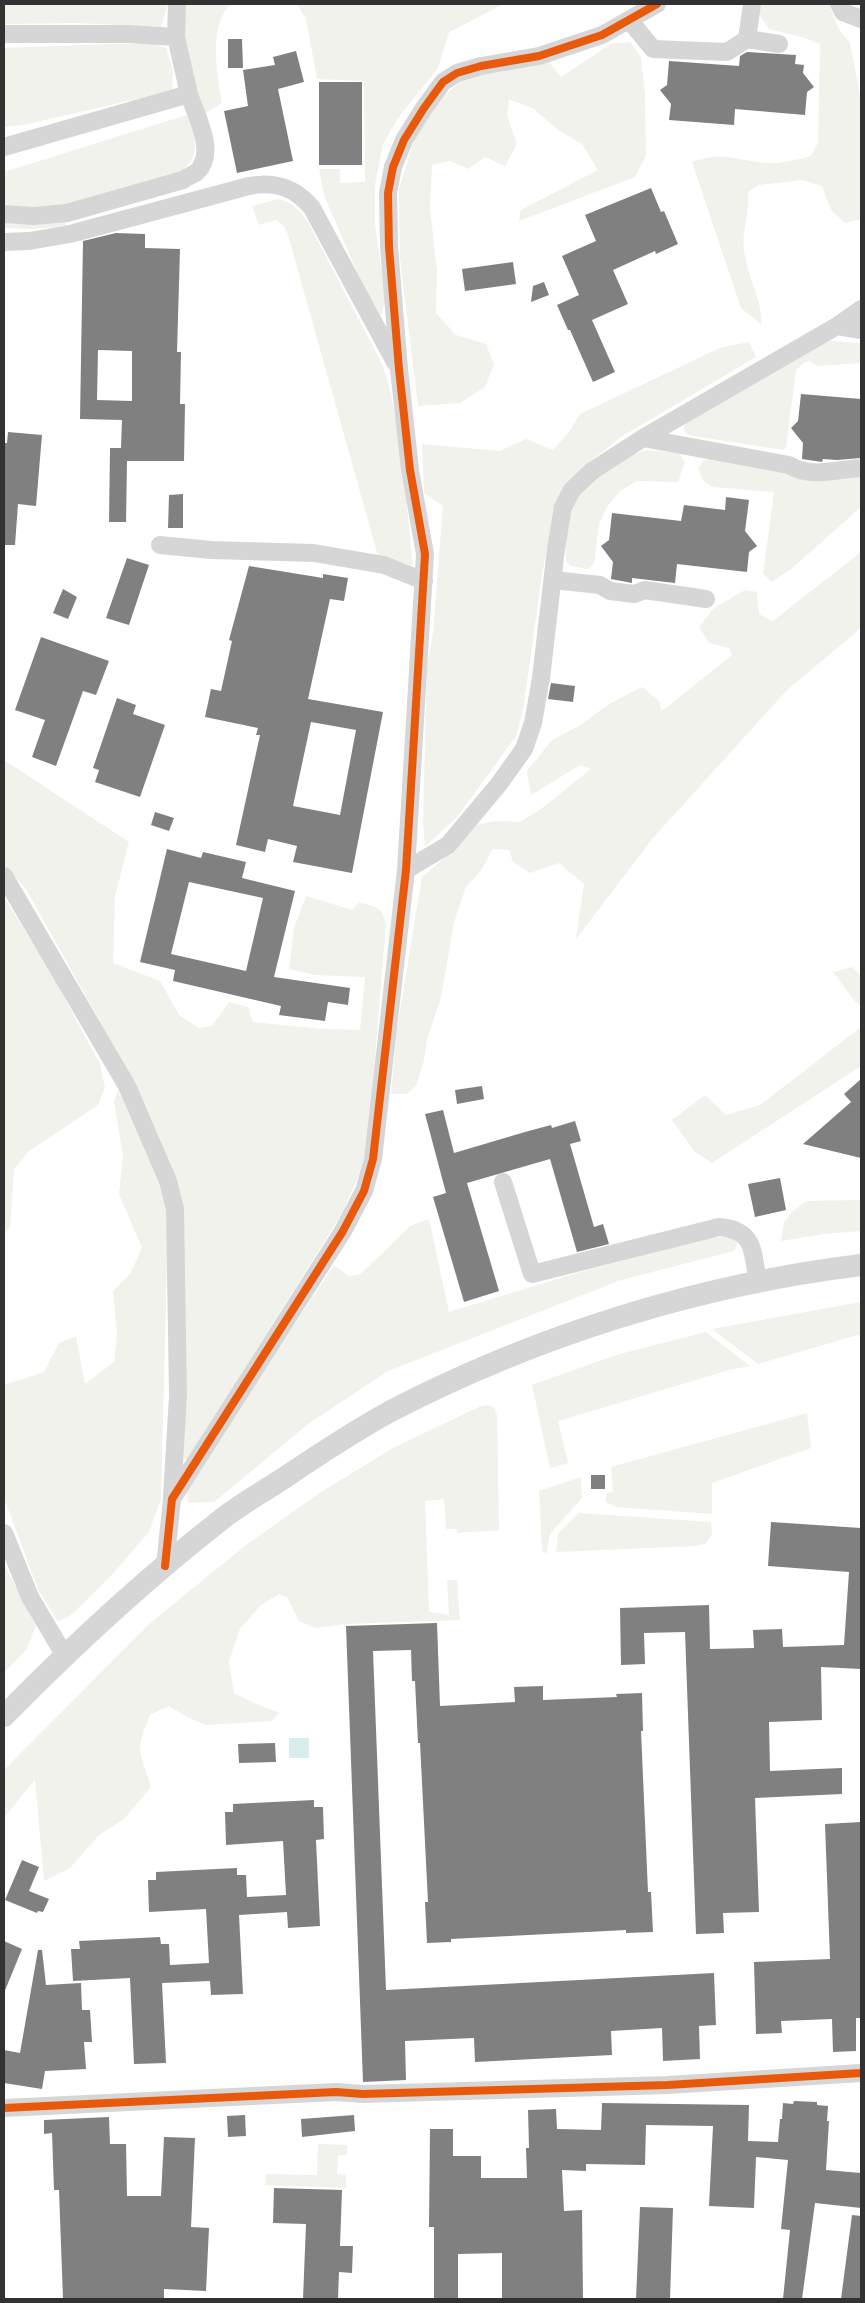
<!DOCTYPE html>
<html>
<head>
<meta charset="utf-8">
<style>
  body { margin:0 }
  #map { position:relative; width:865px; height:2303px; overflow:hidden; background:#fff; font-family:Lato,sans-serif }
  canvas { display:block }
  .frame { position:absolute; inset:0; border:5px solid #323232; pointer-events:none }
</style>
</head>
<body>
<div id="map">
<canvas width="865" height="2303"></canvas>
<div class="frame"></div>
</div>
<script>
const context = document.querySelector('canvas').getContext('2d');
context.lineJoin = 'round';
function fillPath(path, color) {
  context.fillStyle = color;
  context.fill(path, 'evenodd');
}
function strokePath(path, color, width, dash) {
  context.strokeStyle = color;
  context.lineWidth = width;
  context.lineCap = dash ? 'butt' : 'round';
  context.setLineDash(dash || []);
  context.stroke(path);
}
fillPath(new Path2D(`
  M4,4H168L161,27L76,23L4,24Z
  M185,4H231C208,24 217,76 222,103L204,114L184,43Z
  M297,4H504L449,32L438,68L399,117L383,144L375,185V225L386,300L381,316L365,291L324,195L319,169H340V183L365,182L364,81L317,79L306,19Z
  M759,4H829L838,28L850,43L860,94L861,219L845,223L831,210L822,186L802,180L759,185L748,192C750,211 741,232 744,250C747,276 762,299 762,325L741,308L692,162C722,152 727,158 757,162C775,165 793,161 811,156L818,143L820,44L805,38L769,29L759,14Z
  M630,42L641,57L645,95L646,156L635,177L519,221L521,210L598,170L582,144L558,130L534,109L509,99L507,115L517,144L505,166L485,157L468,169L450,161L432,165L430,208L437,271L436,313L456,335L486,344L494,365L485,387L460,403L418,406L400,258L399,189L414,140L436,102L464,79L506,68L548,61L561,77L611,44Z
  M111,44H154L166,48L173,70L172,91L23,125L4,127V48Z
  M190,114C196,138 201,152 182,172L66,207L4,209V172Z
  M278,199C293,202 299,210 308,222L383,366C403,430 406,500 413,566L378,556L288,235L284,226L276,220L259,225L252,206Z
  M65,218L66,226L34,229L4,228V219Z
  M831,341L861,343V363L817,366L810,361L805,362L796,370L786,447L783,450L688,435L683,429L687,422L821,344Z
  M749,342L756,357L621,437L587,464L556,500L542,575L523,710L516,736L458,816L425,847L423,821L427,665L433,633L443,506L424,493L422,444L500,451L526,439L553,450L569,432L580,414L720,348Z
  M646,450L679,453L685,462L678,482L637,481L620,491L606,508L599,524L594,564L588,569L571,566L566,562C565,551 566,542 568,531C570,519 571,505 578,494C592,472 623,458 646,450Z
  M713,458L861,476V507L791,569L772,582L763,574L774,492L713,487L704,482L698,469L704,460Z
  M861,552V628L787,690L653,838L576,939L584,884L559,863L530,873L513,862L509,850L493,849L480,872L466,887L454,922L441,998L427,1039L424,1060L417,1084L407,1094H391L397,1029L422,877L448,855L476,825L496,821L520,822L541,809L591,769L580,765L531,795L527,771L552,740L579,726L609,704L642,687L659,701L662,711L732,655L729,648L709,643L699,627L714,608L745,590L757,592L759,614L773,621Z
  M4,760L129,842L115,896L113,963L160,981L179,1015L199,1028L212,1026L229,1002L248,1007L253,1022L322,1029L360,1030L365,977L315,975L289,969L294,928L306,896L352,910L359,902L375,907L382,912L386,924L370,1118L365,1152L359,1175L341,1215L187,1460L184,1459L182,1455L187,1399L183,1212L137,1088L26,889L4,865Z
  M4,897L49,969L100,1064L105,1088L98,1105L28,1152L14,1169L10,1227L4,1235Z
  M852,967L861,976V1006L854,1000L833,972Z
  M861,1027V1066L712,1163L695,1152L672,1120L705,1095L726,1115L760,1105Z
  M118,1090L134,1117L165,1194L168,1225L161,1499L149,1532L108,1579L71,1615L58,1622L38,1589L4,1498V1385L44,1372L59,1343L76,1336L85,1384L114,1362L117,1333L113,1291L130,1274L142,1248L119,1194L123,1156L114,1101Z
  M861,1200V1231L823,1234L781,1241L784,1222L792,1212L806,1201Z
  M429,1219L449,1312L580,1272L706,1239L729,1236L739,1240L734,1251L621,1280L388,1371L308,1424L214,1502L188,1503L187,1486L334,1265L349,1276L361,1274L410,1226Z
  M861,1302V1334L758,1364L712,1329Z
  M706,1332L750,1366L729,1370L558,1421L568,1463L550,1468L532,1385L616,1355Z
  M489,1405L494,1408L497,1415L499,1530L457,1533V1529H446L444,1499L425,1501L429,1612L449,1615L447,1580H457L460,1620L345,1624L316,1628L299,1621L287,1597L279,1594L261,1605L240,1629L229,1661L234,1693L256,1704L280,1713L271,1721L207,1725L189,1718L169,1706L150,1715C134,1753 140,1750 151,1787L124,1819L99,1835L70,1868L44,1881L35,1779L4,1818V1770L149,1624L246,1545L318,1494L393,1448L481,1406Z
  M807,1413L811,1448L712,1483V1514L616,1507L606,1502V1493L613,1492L611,1467Z
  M581,1477L582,1498L550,1534L546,1554L542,1551L539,1491Z
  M579,1513L711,1522L712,1535L705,1544L695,1546L556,1552L558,1534Z
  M4,1564L36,1626L26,1650L4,1673Z
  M318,2144L347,2145V2155H338L337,2174L346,2175V2188L265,2185L266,2174L317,2175Z`), '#f1f2eb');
fillPath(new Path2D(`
  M289,1738H309V1758H289Z`), '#d9edef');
fillPath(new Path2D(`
  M228,39H242L243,68H228Z
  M296,51L304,82L278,89L293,161L237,173L224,111L248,106L243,70L275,65L273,57Z
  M747,52L796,55L795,64L804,65L803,73L814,87L807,92L805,115L735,109L734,125L669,120L671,104L660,90L667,85L669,61L739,66L740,56Z
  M319,82H362V165H319Z
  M651,188L661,212L664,211L678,244L656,254L655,251L613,270L628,304L592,320L615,372L593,382L570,330H568L557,305L579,295L562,256L596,241L585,215Z
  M116,233L145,234V248L180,249L177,352H181L180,404H185L184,461H127L126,522H109L110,448H121L122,420L80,419L83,241ZM98,350L132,351V401L97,400Z
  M513,262L516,284L465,291L462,269Z
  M544,282L549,295L531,302L533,286Z
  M801,394L861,399V458L837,460L823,459L822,462L802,459L803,443L791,428L798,421Z
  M8,432L42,435L36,506L18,504L15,545H4V443H7Z
  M183,494V528H168L169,495Z
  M726,497L749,500L745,531L757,546L749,552L747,572L677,564L675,583L632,578V583L611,579L613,562L601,546L609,540L612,513L681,521L684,505L725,510Z
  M127,558L149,565L129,625L106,618Z
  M249,566L323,578V574L348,578L344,601L330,599L308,699L383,712L352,873L293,862L297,846L268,839L265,852L236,845L260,735H256L258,728L205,717L211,689L221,691L232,641L229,640ZM311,722L356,730L340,815L293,806Z
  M63,589L77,597L68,619L53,613Z
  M41,637L109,661L96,695L83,691L56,766L32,757L45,720L15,710Z
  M551,683L575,686L573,702L548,699Z
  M117,698L136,705L133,714L165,725L140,797L95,782L99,770L93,768Z
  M155,812L174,818L169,831L151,825Z
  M167,849L201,858L203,852L246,862L242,878L295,891L274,977L350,988L348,1005L328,1002L325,1021L279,1015L281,1006L173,981L175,970L140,962ZM189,882L263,898L246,971L171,954Z
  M861,1079V1158L803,1144L851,1102L844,1094Z
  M482,1086L484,1099L457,1104L455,1090Z
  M443,1110L454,1153L525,1132L551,1125L552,1128L575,1121L581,1141L570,1144L594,1227L603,1224L609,1244L577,1252L550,1159L467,1183L499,1291L464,1302L433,1197L446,1193L425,1114Z
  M780,1178L786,1210L755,1217L748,1184Z
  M591,1475H605V1489H591Z
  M771,1522L861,1528V1669L821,1667L822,1720L769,1722L770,1771L842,1768V1794L755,1798L759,1912L723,1913L724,1933L696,1934L685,1632L644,1633L645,1664L621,1665L620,1608L709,1605L710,1649L754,1648L753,1630L782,1629L783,1647L844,1645L849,1572L768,1566Z
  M437,1623L440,1706L515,1702L514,1687L543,1686V1700L617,1697L616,1694L642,1693L643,1731H641L648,1892H651L653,1932L626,1933V1930L451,1939V1942L427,1943L425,1902H428L420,1743H418L415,1681H412L411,1650L373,1651L386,1990L714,1973L716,2025L699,2026L700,2059L663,2061L662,2028L611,2031L612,2055L475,2062L474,2038L405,2041L406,2080L363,2082L346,1626Z
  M275,1743L276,1762L239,1763L238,1744Z
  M314,1800V1807H323L324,1839L316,1840L320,1926L288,1928L287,1912L239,1915L243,1994L211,1995L210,1981L162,1983L166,2063L134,2064L130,1978L73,1981L71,1949H80L79,1941L160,1937L161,1944H169L170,1965L209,1963L206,1909L149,1912L148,1880H156V1872L237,1868V1875H246L247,1897L286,1895L283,1841L226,1845L225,1812H233V1804Z
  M861,1822V2018H856V2051L833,2052L832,2019L781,2021L782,2033L756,2034L754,1962L830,1959L825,1824Z
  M22,1860L39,1867L29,1891L49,1899L43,1912L38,1911L37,1913L5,1900Z
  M4,1941L22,1949L4,1993Z
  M38,1950H42L46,1985L81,1983L82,2010H90L92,2042H84L86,2069L45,2071L42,2089L4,2083V2050L20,2053Z
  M794,2101L817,2102V2105L828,2106L827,2121H829L826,2170L861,2173V2208L815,2203L802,2299H783L790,2230L781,2229L788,2160L756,2157L754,2208L709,2206L713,2126L646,2125L645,2165L586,2164V2171L562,2170L564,2211L582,2210L583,2299H502V2253L458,2254V2299H434V2227H429L430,2129H453V2156H481V2178H527L526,2148H529L528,2110L556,2109L557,2129L601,2130L602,2103L749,2105L748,2141L778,2142L780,2119H782L783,2103L793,2104Z
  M245,2115L246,2136L228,2137L227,2116Z
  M354,2115L355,2131L302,2137L301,2119Z
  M109,2117L110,2144H126L127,2196H161L164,2137L195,2138L191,2227L209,2228L206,2291L164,2289V2299H63L59,2190H54L52,2133L44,2134V2120Z
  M274,2188L342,2190L340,2246H353L352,2273L339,2272L338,2299H303L306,2224L273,2223Z
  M640,2207L673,2208L670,2299H636Z
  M852,2215L861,2216V2299H841Z`), '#808080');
strokePath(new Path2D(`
  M839,4L843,12L861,19
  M630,21L653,49L727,52L747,39L779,44
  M4,34H128L176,37
  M747,39L752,4
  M4,147L189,94L176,37L177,4
  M4,214L34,216L67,213L183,180C187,177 193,175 197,172C217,152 196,116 189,94
  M4,242L29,241L70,234L249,186C275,181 295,187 312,208L395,362
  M837,326L861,330
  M643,438L789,465C812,479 836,469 861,468
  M160,545L211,550L314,553L384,565L424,581
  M553,580L600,585L610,591L634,594L645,590L706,599
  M406,870L448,845L499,784L524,749L533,723L541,678L556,549L563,507L572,490L592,471L643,438L837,326L861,309
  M4,876L127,1086L168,1181L175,1209L178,1396L172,1496
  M503,1182L532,1274L719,1227C756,1230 752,1252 758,1282
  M4,1533L30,1597L65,1656
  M165,1566L172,1499L343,1231L364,1191L373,1159L406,870L425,554L410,470L399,369L389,247L388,193L393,167L404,140L424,108L443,82L457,73L481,66L539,56L602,35L657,4
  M4,2108L336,2092L363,2094L668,2085L861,2073`), '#d6d6d6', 18);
strokePath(new Path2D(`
  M4,1716C72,1647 145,1579 222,1519C241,1504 263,1492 284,1478C318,1455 353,1432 389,1412C535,1336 697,1285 861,1265`), '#d6d6d6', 22);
strokePath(new Path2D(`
  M165,1566L172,1499L343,1231L364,1191L373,1159L406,870L425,554L410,470L399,369L389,247L388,193L393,167L404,140L424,108L443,82L457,73L481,66L539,56L602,35L657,4
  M4,2108L336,2092L363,2094L668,2085L861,2073`), '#e8590c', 8);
</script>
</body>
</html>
